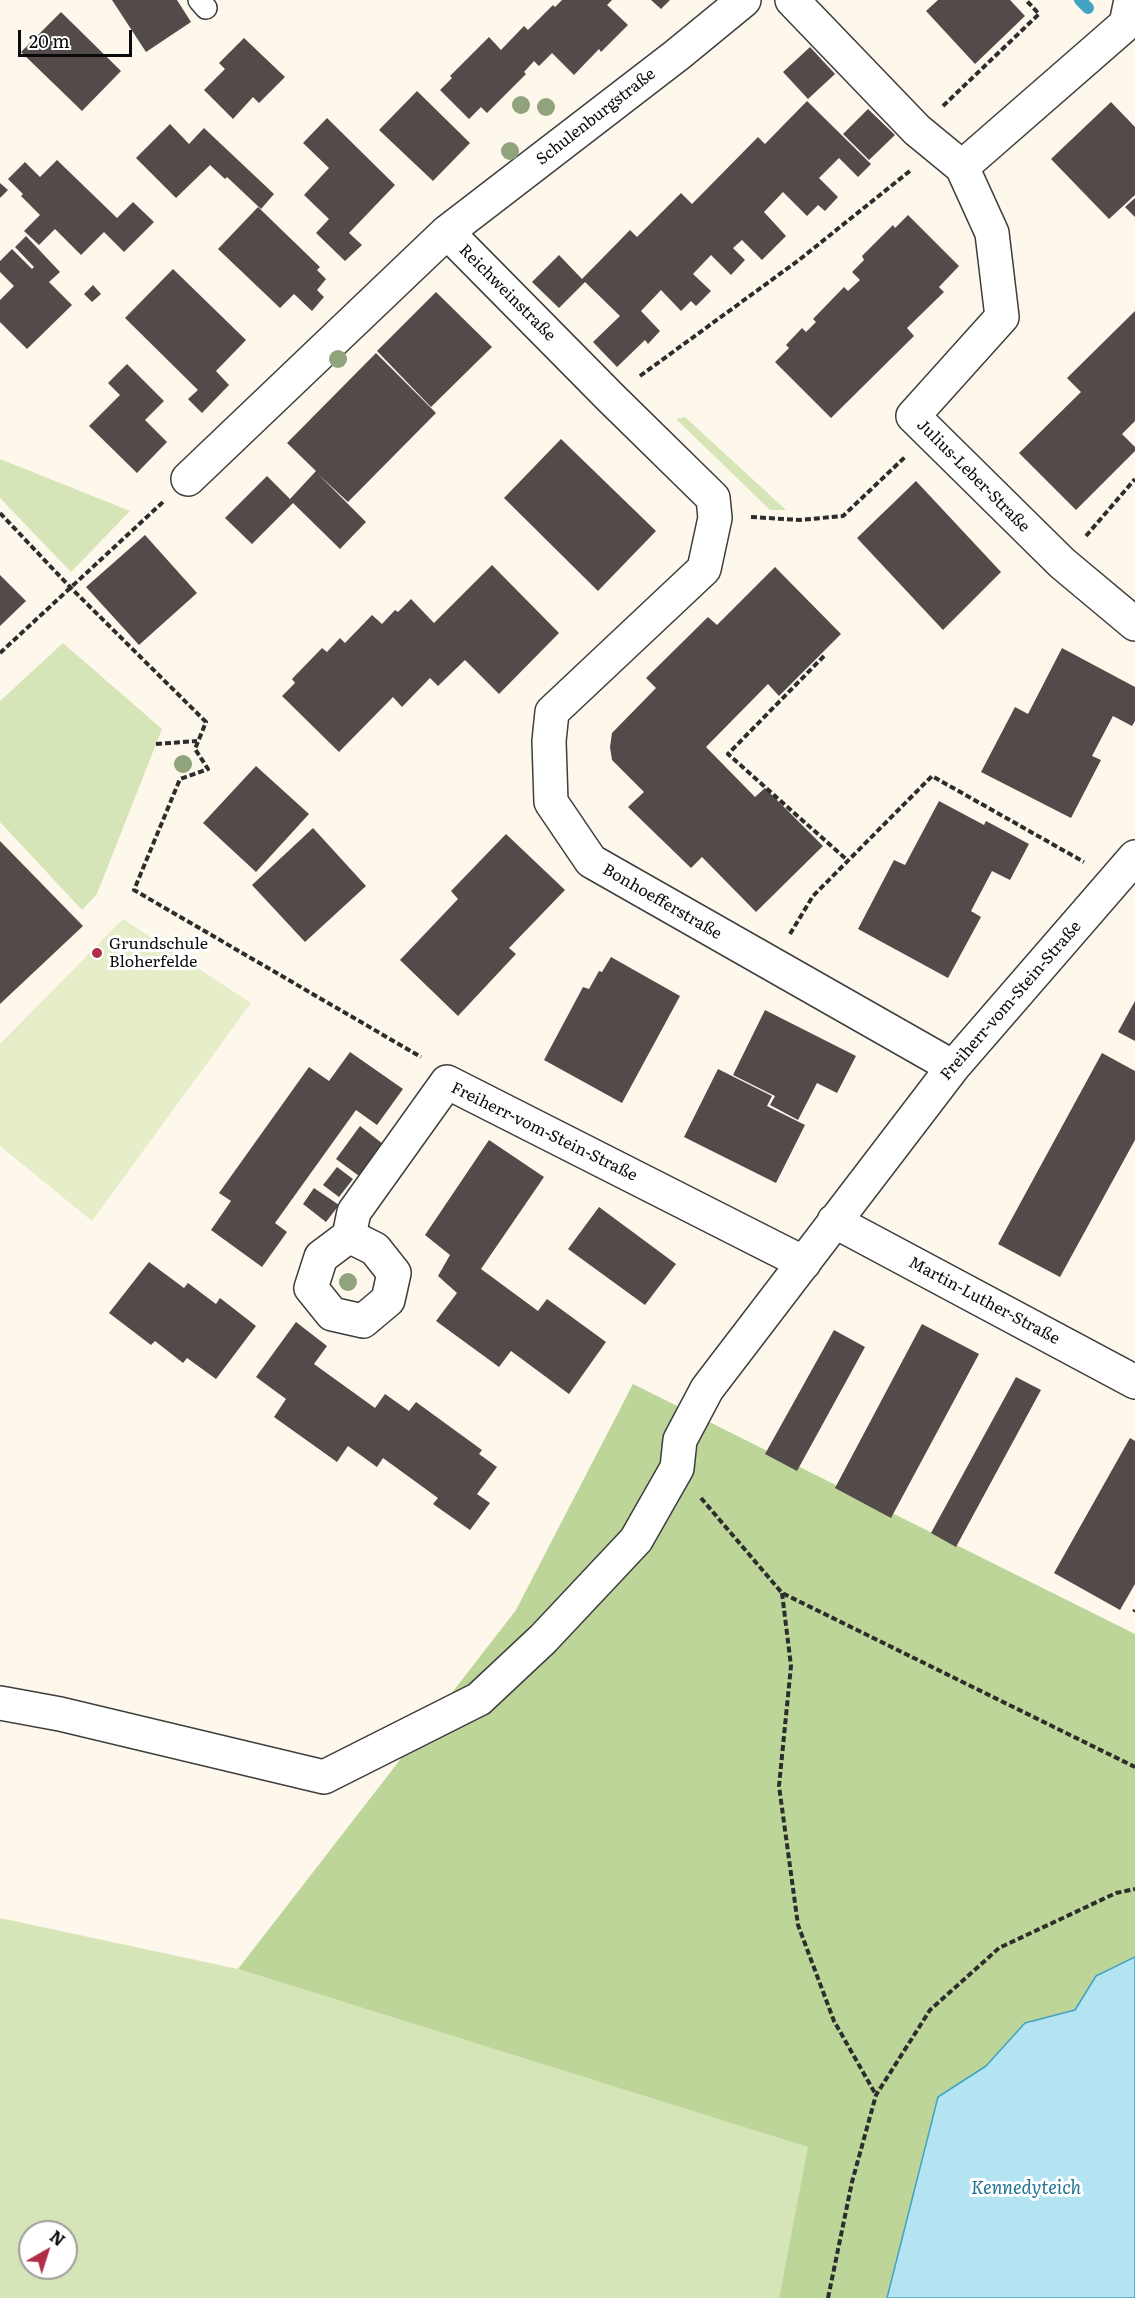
<!DOCTYPE html>
<html>
<head>
<meta charset="utf-8">
<style>
  body { margin:0 }
  #map { position:relative; width:1135px; height:2298px; overflow:hidden; background:#fef7eb; font-family:Literata,serif }
  canvas { display:block }
  .north { position:absolute; left:18px; top:2220px; width:60px; height:60px; box-sizing:border-box; background:#fff; border:2px solid #9d9d9d; border-radius:50%; rotate:39deg; font-size:16px; font-weight:700; line-height:24px; text-align:center; color:#0b0b0b }
  .north::after { content:''; display:block; margin:auto; width:21px; height:27px; background:#b12e49; clip-path:polygon(50% 0,100% 100%,50% 72%,0 100%) }
  .scale { position:absolute; left:18px; top:30px; width:114px; height:27px; box-sizing:border-box; border:3px solid #0b0b0b; border-top:0; padding-left:8px; font-size:18px; line-height:21px; white-space:nowrap; color:#0b0b0b; -webkit-text-stroke:4px #fff; paint-order:stroke }
</style>
</head>
<body>
<div id="map">
<canvas width="1135" height="2298"></canvas>
<div class="north">N</div>
<div class="scale">20 m</div>
</div>
<script>
const context = document.querySelector('canvas').getContext('2d');
context.lineJoin = 'round';
function fillPath(path, color) {
  context.fillStyle = color;
  context.fill(path, 'evenodd');
}
function strokePath(path, color, width, dash) {
  context.strokeStyle = color;
  context.lineWidth = width;
  context.lineCap = dash ? 'butt' : 'round';
  context.setLineDash(dash || []);
  context.stroke(path);
}
function write(font, color, halo, rows, align = 'center') {
  context.font = font + ' Literata,serif';
  context.lineWidth = 6;
  context.setLineDash([]);
  context.textBaseline = 'middle';
  context.strokeStyle = halo;
  context.fillStyle = color;
  for (const [text, x, y, turn = 0] of rows) {
    context.save();
    context.translate(x, y);
    context.rotate((+turn || 0) * Math.PI / 180);
    context.textAlign = isNaN(turn) ? turn : align;
    if (halo) context.strokeText(text, 0, 0);
    context.fillText(text, 0, 0);
    context.restore();
  }
}
fillPath(new Path2D(`
  M685,417L786,510H770L676,419Z
  M0,459L130,511L71,572L0,498Z
  M63,643L162,729L97,894L82,910L0,822V701Z
  M0,1918L238,1969L809,2147L779,2298H0ZM30,2232H66V2268H30Z`), '#d6e5b8');
fillPath(new Path2D(`
  M633,1384L1135,1634V1957L1096,1976L1075,2010L1025,2023L986,2066L938,2097L891,2298H779L808,2147L238,1969L516,1610Z`), '#bdd598');
fillPath(new Path2D(`
  M123,919L251,1003L92,1221L0,1146V1044Z`), '#e6edc9');
const water = new Path2D(`
  M1135,1957V2298H887L938,2097L986,2066L1025,2023L1075,2010L1096,1976Z`);
fillPath(water, '#b4e4f1');
strokePath(water, '#40a3c3', 1.5);
strokePath(new Path2D(`
  M1080,0L1088,8`), '#40a3c3', 12);
fillPath(new Path2D(`
  M112,0H177L191,22L146,52Z
  M562,0H612L607,5L628,25L601,52L599,49L574,75L552,53L539,66L534,61L524,72L526,74L487,113L481,107L469,119L440,90L452,78L450,76L489,37L501,50L524,26L528,30L553,5L555,7Z
  M651,0H670L661,9Z
  M938,0H1010L1025,16L975,64L926,11Z
  M61,12L121,71L82,111L21,52Z
  M244,38L285,77L259,103L253,97L233,119L204,90L225,69L219,63Z
  M810,47L835,74L808,99L783,72Z
  M417,91L470,143L433,181L379,130Z
  M807,101L871,164L858,177L839,158L819,178L838,197L825,211L818,205L807,216L783,192L764,212L786,236L762,260L742,240L733,248L745,260L731,275L711,255L693,274L711,291L696,306L691,301L681,311L661,290L641,311L660,331L648,344L645,340L617,367L593,342L620,316L585,282L559,308L532,282L559,255L582,279L630,230L637,237L681,193L692,204L758,137L765,144Z
  M1111,102L1135,127V195L1109,219L1051,159Z
  M868,109L895,135L869,160L843,134Z
  M327,118L395,185L349,233L362,245L345,261L316,233L329,219L304,195L329,168L303,143Z
  M170,124L189,144L204,128L274,194L261,209L227,177L225,179L210,165L176,198L136,158Z
  M57,160L117,218L133,202L154,222L124,252L104,232L81,255L55,229L39,245L24,231L40,215L21,196L23,194L8,179L25,162L40,177Z
  M0,183L8,190L0,198Z
  M1135,198V217L1125,207Z
  M258,207L320,267L317,270L326,279L317,290L324,297L312,311L294,294L280,308L218,249Z
  M908,215L959,266L939,287L944,292L907,328L914,336L831,418L775,362L789,348L786,345L802,328L806,332L816,322L813,319L844,287L848,291L860,280L852,272L864,260L862,256L893,225L895,228Z
  M26,236L60,272L49,282L72,305L27,349L0,322V300L14,286L0,272V261L12,249L32,269L34,267L15,247Z
  M173,269L246,340L216,371L229,385L202,413L188,399L198,390L125,318Z
  M93,285L101,294L92,302L84,294Z
  M436,292L492,347L431,407L377,351Z
  M1135,311V421L1122,434L1135,447V451L1076,510L1019,453L1081,392L1067,378Z
  M376,353L436,413L348,502L318,474L366,522L340,549L293,503L252,544L225,518L267,476L290,499L316,471L287,443Z
  M127,364L164,401L145,420L167,442L137,473L89,426L120,395L108,383Z
  M561,439L656,531L598,591L504,498Z
  M916,481L1001,572L943,630L857,538Z
  M145,535L197,593L139,645L86,587Z
  M492,565L559,633L499,694L465,660L438,686L430,678L402,707L393,697L339,752L282,696L295,683L292,679L322,648L327,652L340,638L345,643L372,615L382,624L395,610L398,612L411,599L434,623Z
  M775,567L841,634L779,696L768,684L706,747L755,797L765,788L823,846L756,912L702,857L691,868L628,807L644,792L612,760L610,747L612,733L656,688L646,678L708,617L717,625Z
  M0,575L26,601L0,626Z
  M1062,648L1135,687V721L1132,726L1113,716L1092,756L1101,760L1071,818L981,772L1015,707L1028,714Z
  M256,766L309,814L256,872L203,823Z
  M939,801L984,825L986,821L1029,844L1010,880L992,871L971,911L981,917L948,978L858,929L894,860L905,865Z
  M313,828L366,886L305,942L252,885Z
  M506,834L565,890L509,948L516,954L458,1016L400,960L458,899L451,891Z
  M0,841L83,926L0,1004Z
  M611,957L680,996L622,1103L544,1060L583,987L589,989L599,971L602,972Z
  M1135,1001V1041L1118,1032Z
  M765,1010L856,1056L837,1093L817,1083L798,1120L770,1105L775,1096L733,1075Z
  M350,1052L403,1089L377,1125L356,1110L275,1223L287,1232L262,1267L211,1230L231,1201L219,1193L309,1067L329,1081Z
  M1102,1053L1135,1071V1140L1060,1277L998,1244Z
  M718,1069L772,1096L767,1106L805,1125L776,1183L684,1137Z
  M360,1126L383,1144L359,1176L336,1159Z
  M489,1140L544,1177L481,1269L538,1311L547,1299L606,1342L569,1394L511,1351L499,1367L436,1321L457,1293L438,1276L450,1255L425,1235Z
  M337,1167L353,1179L339,1197L323,1185Z
  M314,1188L339,1205L326,1222L303,1204Z
  M599,1207L676,1264L645,1305L568,1249Z
  M149,1262L184,1288L188,1283L216,1304L220,1298L256,1326L216,1379L187,1358L183,1363L155,1341L151,1345L109,1313Z
  M296,1322L327,1346L314,1364L375,1408L385,1394L409,1411L416,1402L482,1450L479,1454L497,1467L477,1494L490,1503L470,1530L433,1504L438,1498L383,1458L377,1467L348,1446L337,1462L274,1417L286,1399L256,1377Z
  M922,1324L979,1354L891,1518L835,1488Z
  M834,1330L865,1347L797,1471L765,1454Z
  M1016,1377L1041,1390L956,1547L931,1533Z
  M1130,1438L1135,1441V1584L1120,1610L1054,1573Z`), '#534b49');
const service = new Path2D(`
  M199,0L206,8`);
const minor = new Path2D(`
  M792,0L917,130L962,167L992,233L1002,317L913,416L1062,563L1135,624
  M962,167L1126,24L1131,0
  M447,232L677,55L744,0
  M188,479L447,232L611,398L713,498L715,518L704,569L552,712L549,741L551,802L591,861L953,1067
  M834,1221L1135,1382
  M349,1236L375,1249L394,1273L388,1300L363,1321L332,1314L311,1288L321,1257L349,1236L354,1212L447,1082L804,1263
  M0,1703L60,1714L324,1777L479,1699L543,1639L636,1540L677,1468L680,1440L707,1389L953,1067L1135,857`);
strokePath(service, '#3e3e3e', 24);
strokePath(minor, '#3e3e3e', 36);
strokePath(new Path2D(`
  M943,106L1039,14L1026,0
  M640,376L799,260L911,170
  M0,513L70,587L206,722L195,749L208,769L180,779L134,890L421,1057
  M751,517L800,520L843,516L905,457
  M1086,536L1135,479
  M0,653L163,502
  M824,656L728,754L847,860
  M156,744L197,741
  M790,934L813,896L932,776L1084,862
  M701,1498L782,1593L1135,1767
  M782,1593L791,1666L779,1786L798,1925L834,2021L876,2095
  M1134,1612L1135,1610
  M828,2298L852,2182L876,2095L930,2010L999,1948L1116,1893L1135,1889`), '#2d2d2d', 4, [6, 3]);
strokePath(service, '#fff', 21);
strokePath(minor, '#fff', 33);
context.fillStyle = '#91a37c';
for (const [x, y] of [
  [521,105],
  [546,107],
  [510,151],
  [338,359],
  [183,764],
  [348,1282]
]) {
  context.beginPath();
  context.arc(x, y, 9, 0, 2 * Math.PI);
  context.fill();
}
for (const [x, y, r, color] of [
  [97,953,6,"#b12e49"]
]) {
  const dot = new Path2D();
  dot.arc(x, y, r, 0, 2 * Math.PI);
  context.fillStyle = color;
  context.fill(dot);
  strokePath(dot, '#fff', 2);
}
write('16px', '#0b0b0b', '#fff', [
  ["Schulenburgstraße",596,117,-38],
  ["Reichweinstraße",507,293,45],
  ["Julius-Leber-Straße",973,476,45],
  ["Bonhoefferstraße",662,902,30],
  ["Freiherr-vom-Stein-Straße",1011,1001,-49],
  ["Freiherr-vom-Stein-Straße",544,1132,26],
  ["Martin-Luther-Straße",984,1301,28]
]);
write('16px', '#0b0b0b', '#fff', [
  ["Grundschule",109,944],
  ["Bloherfelde",109,962]
], 'left');
write('italic 18px', '#1f7393', '#fff', [
  ["Kennedyteich",1026,2189]
]);
</script>
</body>
</html>
